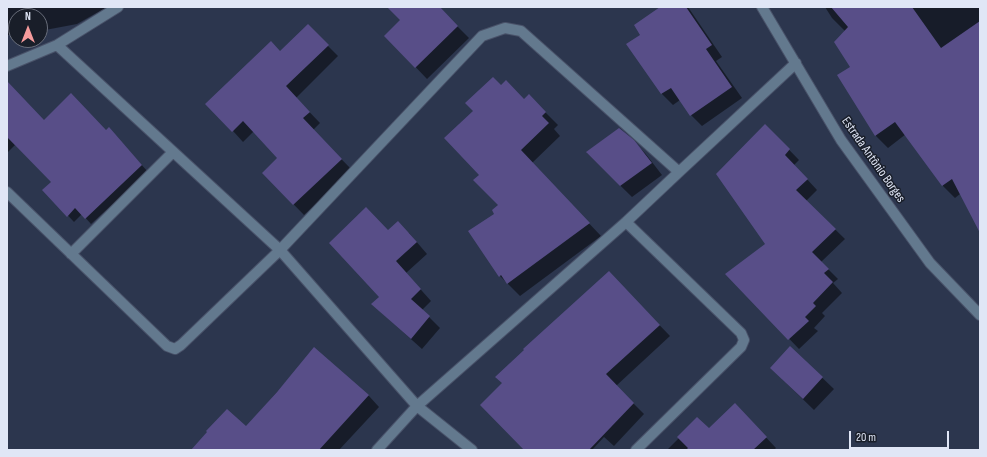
<!DOCTYPE html>
<html>
<head>
<meta charset="utf-8">
<style>
  body { margin:0 }
  #map { position:relative; width:987px; height:457px; overflow:hidden; background:#2c364e; font-family:"Sofia Sans Condensed",sans-serif }
  canvas { display:block }
  .frame { position:absolute; inset:0; border:8px solid #e0e6f6; pointer-events:none }
  .north { position:absolute; left:8px; top:8px; width:40px; height:40px; box-sizing:border-box; background:#191e29; border:1px solid #696e7b; border-radius:50%; rotate:0deg; font-size:11px; font-weight:700; line-height:16px; text-align:center; color:#e0e6f6 }
  .north::after { content:''; display:block; margin:auto; width:14px; height:18px; background:#f59b9c; clip-path:polygon(50% 0,100% 100%,50% 72%,0 100%) }
  .scale { position:absolute; left:849px; top:431px; width:100px; height:18px; box-sizing:border-box; border:2px solid #e0e6f6; border-top:0; padding-left:5px; font-size:12px; line-height:14px; white-space:nowrap; color:#e0e6f6; -webkit-text-stroke:3px #191e29; paint-order:stroke }
</style>
</head>
<body>
<div id="map">
<canvas width="987" height="457"></canvas>
<div class="frame"></div>
<div class="north">N</div>
<div class="scale">20 m</div>
</div>
<script>
const context = document.querySelector('canvas').getContext('2d');
context.lineJoin = 'round';
function fillPath(path, color) {
  context.fillStyle = color;
  context.fill(path, 'evenodd');
}
function strokePath(path, color, width, dash) {
  context.strokeStyle = color;
  context.lineWidth = width;
  context.lineCap = dash ? 'butt' : 'round';
  context.setLineDash(dash || []);
  context.stroke(path);
}
function write(font, color, halo, rows, align = 'center') {
  context.font = font + ' "Sofia Sans Condensed",sans-serif';
  context.lineWidth = 3;
  context.setLineDash([]);
  context.textBaseline = 'middle';
  context.strokeStyle = halo;
  context.fillStyle = color;
  for (const [text, x, y, turn = 0] of rows) {
    context.save();
    context.translate(x, y);
    context.rotate((+turn || 0) * Math.PI / 180);
    context.textAlign = isNaN(turn) ? turn : align;
    if (halo) context.strokeText(text, 0, 0);
    context.fillText(text, 0, 0);
    context.restore();
  }
}
fillPath(new Path2D(`
  M7,7H107L77,24L40,31V16H16V35H7Z
  M389,7H438L469,38L427,79L386,36L402,20Z
  M662,7H688L722,57L716,61L742,98L702,126L691,115L680,100L673,105L662,94L628,44L641,35Z
  M825,7H980V213L960,194L955,198L943,186L906,134L888,148L876,136L838,75L852,67L845,31L832,18Z
  M308,26L338,56L296,98L320,123L313,130L352,170L304,215L263,173L279,158L254,131L243,142L233,131L280,52Z
  M501,86L524,100L541,108L558,125L554,129L560,136L532,163L601,236L520,296L500,276L496,214L499,205L480,175Z
  M7,89L44,121L107,131L115,135L148,172L91,224L82,214L74,222L44,190L52,182L15,145L7,153Z
  M765,125L799,160L794,165L817,190L806,201L845,239L821,262L838,279L833,283L842,293L822,313L825,316L814,328L818,331L799,349L727,274L766,245Z
  M633,141L645,153L662,175L632,197L587,153Z
  M389,231L409,233L427,254L406,273L431,301L422,310L440,328L422,349L384,315L373,304L381,297Z
  M619,283L670,336L616,386L644,414L614,446L604,437L592,450H526Z
  M790,347L834,389L814,410L782,379Z
  M315,349L369,396L379,407L339,450H216L246,427Z
  M745,415L776,448L774,450H667L679,438L709,430Z`), '#0007');
fillPath(new Path2D(`
  M387,7H440L458,26L415,68L384,36L400,20Z
  M660,7H686L712,45L706,49L732,87L690,116L671,88L661,94L626,44L640,35L634,25Z
  M831,7H912L941,48L980,21V233L952,179L942,186L895,122L875,136L837,75L850,67L834,42L848,27Z
  M308,24L329,45L286,86L310,112L303,118L342,159L293,205L262,173L277,158L243,121L232,132L205,104L271,41L280,51Z
  M493,77L501,85L506,80L524,99L529,94L546,112L542,116L549,123L521,150L590,223L507,284L501,275L499,277L468,231L494,214L492,210L498,205L473,180L479,175L444,138L473,111L465,103Z
  M7,81L44,120L71,93L106,130L109,127L142,165L85,219L75,208L67,217L42,190L51,182L7,137Z
  M765,124L790,149L785,155L808,179L796,190L836,229L812,252L829,269L824,273L833,282L813,303L816,306L805,317L809,321L788,340L725,274L765,244L716,174Z
  M619,128L634,140L652,163L620,186L586,152Z
  M366,207L388,230L398,221L417,242L396,261L421,289L411,299L430,316L411,339L371,304L379,297L329,243Z
  M609,271L660,325L606,374L634,403L589,450H524L480,405L502,383L495,377L524,350L523,349Z
  M790,346L823,377L803,399L770,368Z
  M314,347L369,395L319,450H191L207,432L206,431L227,409L246,426L277,392Z
  M735,403L767,437L753,450H686L688,448L677,437L697,417L709,428Z`), '#584e88');
const minor = new Path2D(`
  M762,7L841,140L930,263L980,315
  M57,45L280,250L417,406L472,450
  M7,66L57,45L118,7
  M7,192L167,346L175,349L181,345L280,250L482,36L505,28L521,31L679,172
  M626,222L741,333L744,340L741,347L636,450
  M71,254L173,152
  M377,450L417,406L626,222L679,172L796,63`);
strokePath(minor, '#495269', 12);
strokePath(minor, '#63798e', 10);
write('13px', '#e0e6f6', '#191e29', [
  ["Estrada Antônio Borges",873,160,55]
]);
</script>
</body>
</html>
